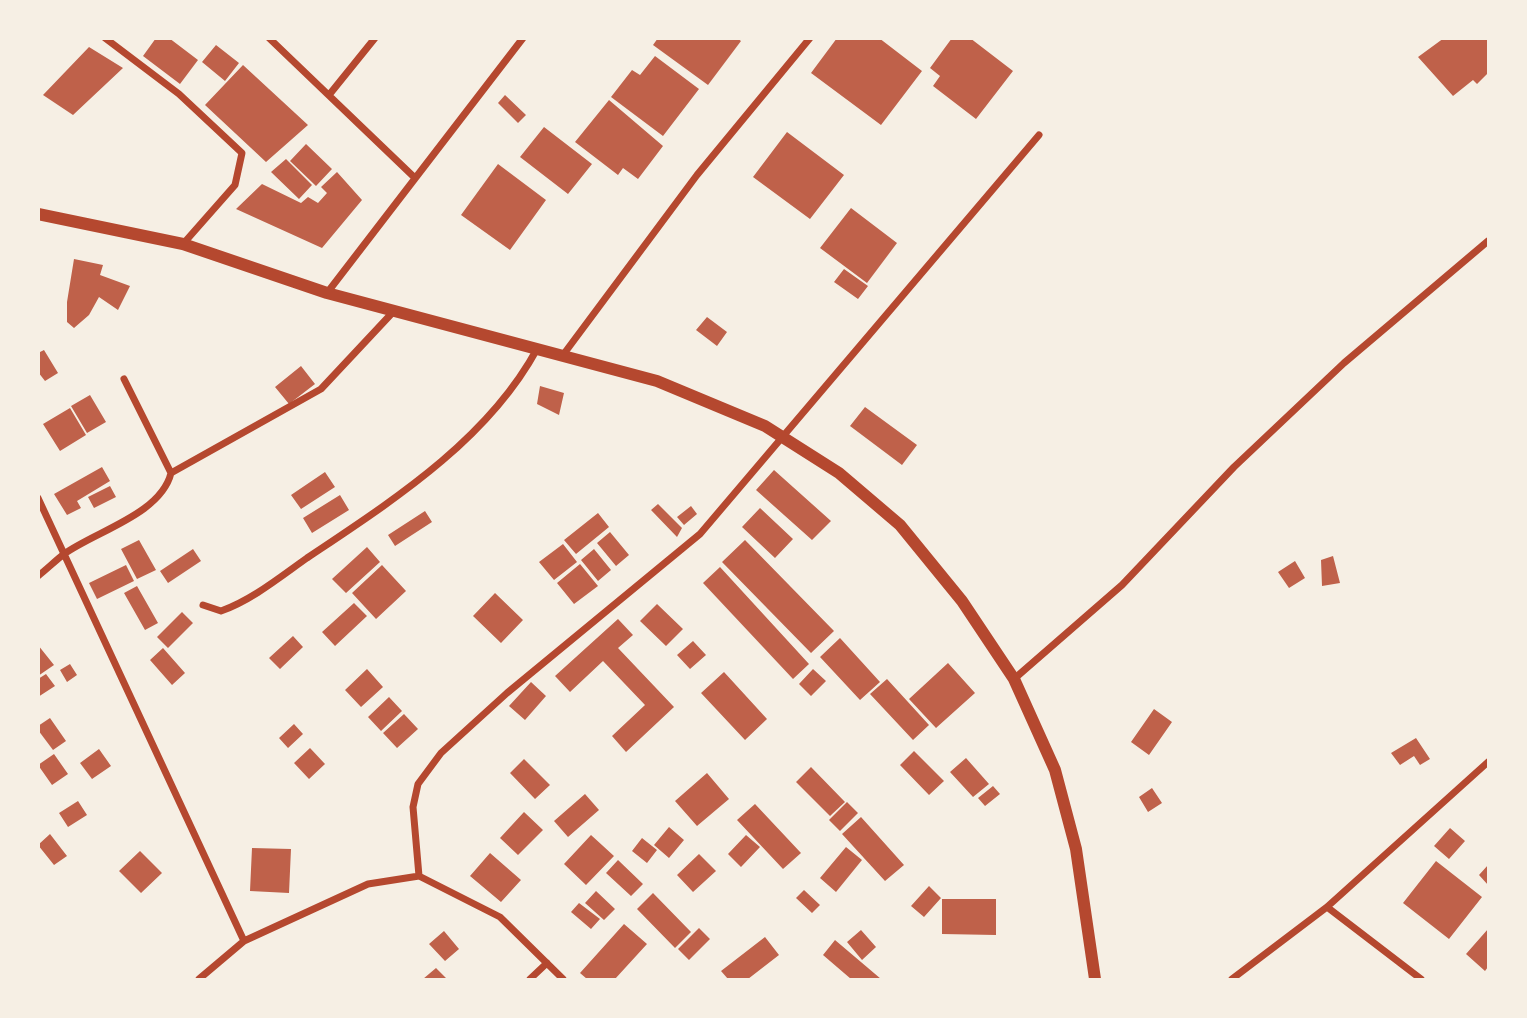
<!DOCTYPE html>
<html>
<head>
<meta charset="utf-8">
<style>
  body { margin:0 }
  #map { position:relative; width:1527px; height:1018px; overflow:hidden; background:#f6efe4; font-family:Overpass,sans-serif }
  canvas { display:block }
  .frame { position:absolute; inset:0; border:40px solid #f6efe4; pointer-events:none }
</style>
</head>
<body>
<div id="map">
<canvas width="1527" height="1018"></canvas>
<div class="frame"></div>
</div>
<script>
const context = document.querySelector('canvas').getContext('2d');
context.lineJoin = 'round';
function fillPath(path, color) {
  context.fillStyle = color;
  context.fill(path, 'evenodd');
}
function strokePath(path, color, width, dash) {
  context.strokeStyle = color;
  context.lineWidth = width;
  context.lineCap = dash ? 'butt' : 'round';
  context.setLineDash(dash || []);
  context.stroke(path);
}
fillPath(new Path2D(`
  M156,38H169L198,60L180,84L143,56Z
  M658,38H737L741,41L708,85L653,45Z
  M837,38H879L922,71L881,125L811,73Z
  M952,38H970L1013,71L976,119L933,86L940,76L930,68Z
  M1444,38H1488V73L1477,84L1473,80L1453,96L1418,57Z
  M216,45L239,63L225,81L202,62Z
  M89,47L123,68L73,115L43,95Z
  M655,56L699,89L663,136L611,97L632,70L640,75Z
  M243,65L308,125L266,162L205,105Z
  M505,95L526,115L518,123L498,103Z
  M609,100L663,146L638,179L623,168L618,175L575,142Z
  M544,127L592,164L568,194L520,157Z
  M787,132L844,175L810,219L753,177Z
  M306,144L332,169L316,186L290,161Z
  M286,159L312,185L299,199L271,172Z
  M498,164L546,200L510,250L461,215Z
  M337,172L362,200L322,248L236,209L262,184L301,203L308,197L318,203L327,193L321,187Z
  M851,208L897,243L867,283L820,248Z
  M74,259L103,265L100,275L130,286L118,310L99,297L89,315L74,328L67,322V302Z
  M844,269L868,286L858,299L834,282Z
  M707,317L727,332L717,346L696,330Z
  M44,350L58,373L45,381L38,372V353Z
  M301,366L315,384L289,404L275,387Z
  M540,386L564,393L559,415L537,404Z
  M90,395L106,422L87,433L71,406Z
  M865,407L917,445L902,465L850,426Z
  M70,408L86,435L60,451L43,424Z
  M102,467L110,481L77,501L81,508L67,515L54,494Z
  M774,470L831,521L812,540L756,490Z
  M325,472L335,487L301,509L291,495Z
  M110,486L116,497L94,508L88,497Z
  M340,495L349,510L312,533L303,518Z
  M658,504L682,528L677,537L651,510Z
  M691,506L697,514L684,525L677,517Z
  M760,508L793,539L775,558L742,527Z
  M425,511L432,522L395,546L388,535Z
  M598,513L609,527L576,554L564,540Z
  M610,532L629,555L616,566L597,543Z
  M139,540L156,570L137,579L121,549Z
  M745,540L834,631L811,653L722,562Z
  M563,544L577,562L554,580L539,562Z
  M367,547L380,562L346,593L332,579Z
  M193,549L201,561L168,583L160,571Z
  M594,549L611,570L598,581L581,560Z
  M1333,556L1340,583L1322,586L1321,560Z
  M1295,561L1305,578L1289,588L1278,572Z
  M580,564L598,586L574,604L557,583Z
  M126,565L134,581L97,599L89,583Z
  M382,565L406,591L376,619L352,593Z
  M720,567L809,664L793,679L703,583Z
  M137,586L158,623L145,630L124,593Z
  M495,593L523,620L501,643L473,616Z
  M354,603L367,616L335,646L322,632Z
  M657,604L683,629L666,646L640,621Z
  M182,612L193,623L168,648L157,637Z
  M618,619L633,635L618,648L674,707L626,752L612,736L645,705L603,661L570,692L555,676Z
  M293,636L303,647L280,669L269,658Z
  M840,638L880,682L860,700L820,657Z
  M693,641L706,655L690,669L677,655Z
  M38,645L54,665L38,676Z
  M163,648L185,673L172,685L150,660Z
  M948,663L975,693L936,728L909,699Z
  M70,664L77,675L67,682L60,670Z
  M367,669L383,687L361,707L345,690Z
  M813,669L826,681L811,696L799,684Z
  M724,672L767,719L745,740L701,693Z
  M46,674L55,686L38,697V679Z
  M887,679L929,725L913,740L870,694Z
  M531,682L546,696L525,720L509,706Z
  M389,697L402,711L381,731L368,717Z
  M1154,709L1172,722L1149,755L1131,742Z
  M404,714L418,729L397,748L383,733Z
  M50,718L66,741L53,750L38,730V726Z
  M294,724L303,734L288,748L279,738Z
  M1416,738L1430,759L1420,765L1414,756L1400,765L1391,753Z
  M310,748L325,764L309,779L294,763Z
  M99,749L111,766L92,779L80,763Z
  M914,751L944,781L929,795L900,765Z
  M54,754L68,774L52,785L38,765Z
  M966,758L989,784L973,797L950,772Z
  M524,759L550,785L535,799L510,773Z
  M811,767L845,802L830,816L796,782Z
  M707,773L729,799L697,826L675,801Z
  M993,786L1000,794L985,806L978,798Z
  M1152,788L1162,803L1148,812L1139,797Z
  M585,794L599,810L568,837L554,821Z
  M78,801L87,815L68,827L59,813Z
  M847,802L858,813L840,831L829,820Z
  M755,804L801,853L783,869L737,820Z
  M524,812L543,830L518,855L500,838Z
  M861,817L904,865L885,881L842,834Z
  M669,827L684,840L669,858L654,845Z
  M1450,828L1465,841L1449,859L1434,846Z
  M50,834L67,856L54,865L38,845Z
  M591,835L614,856L586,885L564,864Z
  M746,835L760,847L741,867L728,854Z
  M642,838L657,850L647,863L632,851Z
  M846,847L862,860L836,892L820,878Z
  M252,848L291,849L289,893L250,891Z
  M140,851L162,873L141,893L119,871Z
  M490,853L521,880L501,902L470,876Z
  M699,854L716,871L693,892L677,875Z
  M618,860L643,884L631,896L606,873Z
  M1436,861L1482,897L1449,939L1403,903Z
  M1488,865V885L1479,875Z
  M929,886L941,898L924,917L911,906Z
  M804,890L820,905L812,913L796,898Z
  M596,891L615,909L604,920L585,903Z
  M653,893L691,932L675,948L637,909Z
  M942,899H996V935L942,934Z
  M579,903L600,919L591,929L571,912Z
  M624,924L647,944L615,979H587L580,973Z
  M699,928L710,939L689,960L678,949Z
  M1488,929V967L1485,971L1466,954Z
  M861,930L876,947L862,960L847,942Z
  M444,931L459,949L445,961L429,944Z
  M765,937L779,955L748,979H728L721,971Z
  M835,940L881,979H851L823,955Z
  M436,968L447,979H423Z`), '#bf614a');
strokePath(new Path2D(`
  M105,38L179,94L242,153L235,185L183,244
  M269,38L415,178
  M329,95L375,38
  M327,293L523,38
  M563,355L697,175L810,38
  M171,473L321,389L394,311
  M38,498L244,941
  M38,576C47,569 55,561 64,554C96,531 161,514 171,473L124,379
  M203,605L221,611C252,600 280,577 307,558C392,501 487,441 537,349
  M1014,679L1122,585L1234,467L1344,363L1488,241
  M419,876L413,807L418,784L441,753L507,693L700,534L1039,135
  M1327,907L1421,979
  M199,979L244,941L368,884L419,876L500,917L563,979
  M530,979L547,963
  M1232,979L1327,907L1488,762`), '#b5482f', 7);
strokePath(new Path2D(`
  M38,214L183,244L327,293L657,381L765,426L839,473L900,525L962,601L1014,679L1055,770L1076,849L1095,979`), '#b5482f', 12);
</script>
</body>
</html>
